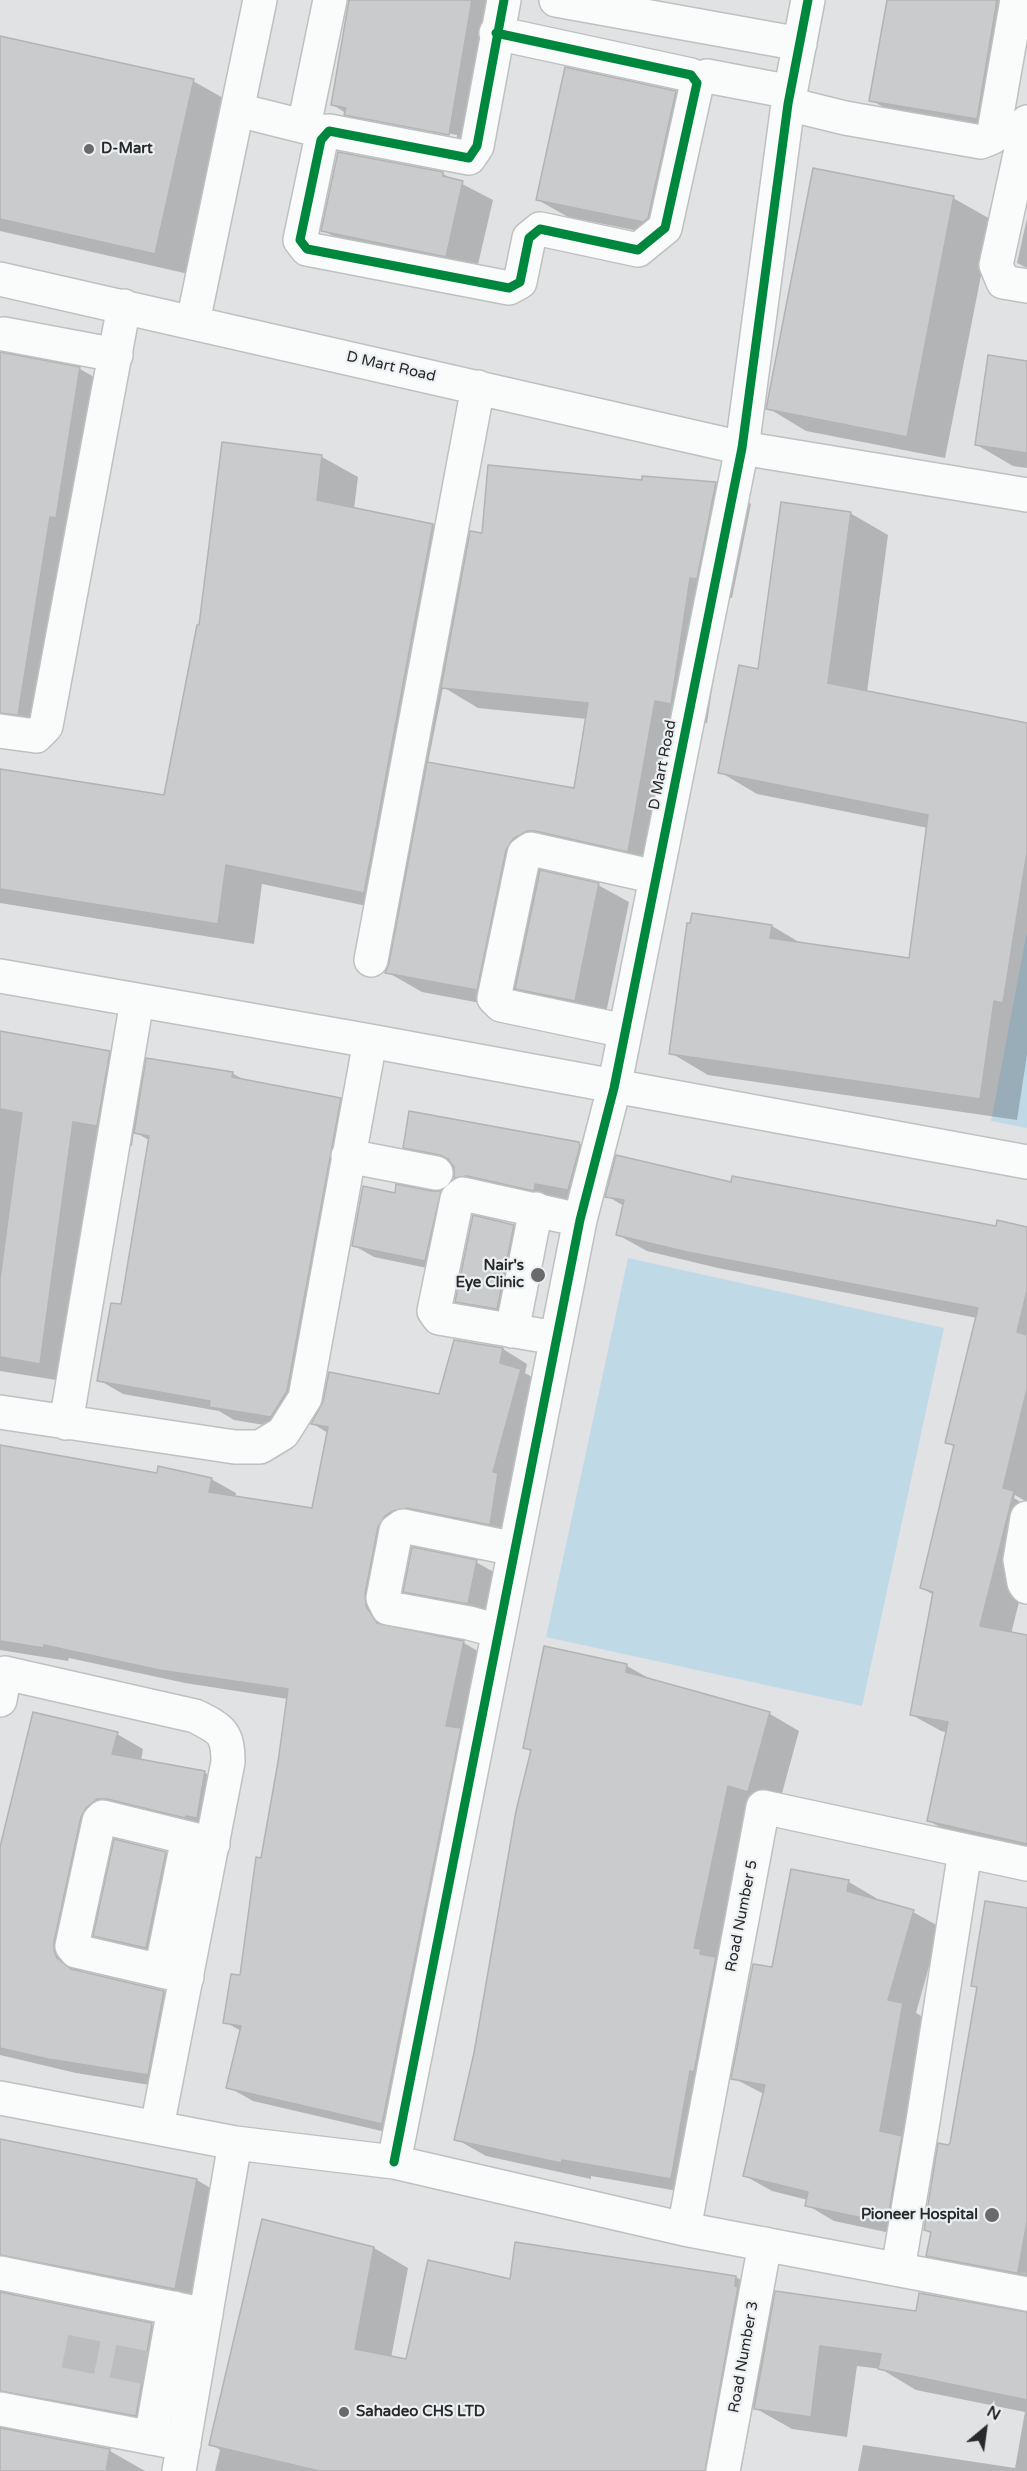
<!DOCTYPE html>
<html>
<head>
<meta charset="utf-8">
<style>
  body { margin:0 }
  #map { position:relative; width:1027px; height:2471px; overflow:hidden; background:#e0e2e4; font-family:"Varela Round",sans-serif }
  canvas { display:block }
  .north { position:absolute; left:955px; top:2399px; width:60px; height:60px; -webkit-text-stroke:4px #edf0f2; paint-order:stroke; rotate:29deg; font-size:16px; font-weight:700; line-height:24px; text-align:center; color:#28292a }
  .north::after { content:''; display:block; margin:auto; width:21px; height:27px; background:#28292a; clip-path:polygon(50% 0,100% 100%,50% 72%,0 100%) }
</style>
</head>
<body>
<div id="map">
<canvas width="1027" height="2471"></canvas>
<div class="north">N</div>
</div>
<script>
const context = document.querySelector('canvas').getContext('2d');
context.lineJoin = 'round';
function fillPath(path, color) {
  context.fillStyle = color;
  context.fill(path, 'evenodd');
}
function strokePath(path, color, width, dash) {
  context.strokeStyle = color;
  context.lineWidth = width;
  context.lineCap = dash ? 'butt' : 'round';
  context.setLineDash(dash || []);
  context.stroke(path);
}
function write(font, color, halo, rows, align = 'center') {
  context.font = font + ' "Varela Round",sans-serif';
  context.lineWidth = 4.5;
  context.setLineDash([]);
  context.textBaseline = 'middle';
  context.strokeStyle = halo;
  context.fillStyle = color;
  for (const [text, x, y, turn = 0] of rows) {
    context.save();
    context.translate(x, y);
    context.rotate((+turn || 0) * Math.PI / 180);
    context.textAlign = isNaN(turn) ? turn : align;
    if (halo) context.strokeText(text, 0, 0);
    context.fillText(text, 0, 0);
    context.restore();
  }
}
fillPath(new Path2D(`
  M1027,931V1128L991,1121Z
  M628,1258L944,1328L862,1706L546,1637Z`), '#c0d9e7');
fillPath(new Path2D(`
  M350,0H505L480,152L376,132L333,105ZM358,116L457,135V138L365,120Z
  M888,0H1027L1007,136L902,118L871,100Z
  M0,37L193,81L232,103L193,275L0,231Z
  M675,92L706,110L674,238L568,217L538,200Z
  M443,174L493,200L476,273L353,248L323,230Z
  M953,198L992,220L945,458L806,431L768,408Z
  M1027,218V268L1017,263Z
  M0,353L80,369L115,389L54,727L0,718Z
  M1027,362V468L1013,466L977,445Z
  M223,443L322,457L358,477L354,509L433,525L469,546L483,535L643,482L716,483L751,504L732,598H726L707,723L690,721L664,871L549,859L540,872L598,885L629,902L605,1018L547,1006L517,988L512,1009L422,992L387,972L391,964L400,913L262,884L254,944L0,903V771L165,797L200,627ZM443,687L478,708L587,719L575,790L428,763Z
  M850,513L888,535L867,692L1027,725V1055L1017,1120L708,1075L671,1053L772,926L804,945L910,960L928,828L757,794L720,772L759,671Z
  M0,1032L109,1052L145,1073H232L246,1081L340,1099L363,1113L294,1430L234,1420L219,1411L123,1394L99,1380L122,1306L149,1140L134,1132L132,1146L108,1141L75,1383L0,1371Z
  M578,1143L609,1161L599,1207L486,1195L455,1177V1168L435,1164L405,1147Z
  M732,1184L997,1228H1027V1502L1015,1495L1014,1498L1027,1506V1570L1011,1634L1027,1637V1853L957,1837L929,1821L948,1733L941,1731L912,1715L934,1595L921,1588L955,1447L947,1442L977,1318L718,1268L647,1251L618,1235L624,1206L607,1196Z
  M441,1192L462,1204L446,1272L374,1257L353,1245L396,1194Z
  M513,1226L544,1244L528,1325L487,1319L457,1301Z
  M455,1341L503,1349L527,1364L525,1373L544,1384L515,1538L409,1530L390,1622L395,1628L464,1643L488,1657L407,2137L253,2101L228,2087L241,2031L225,2022L242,1977L280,1762L288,1699L185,1683L69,1658L68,1661L0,1650V1445L158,1475L211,1479L236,1493L235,1498L313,1510L328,1433L313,1424L440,1396Z
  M476,1562L497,1574L489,1615L426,1603L405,1591Z
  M627,1666L654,1681L770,1714L799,1731L778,1808L701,2195L591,2176V2179L486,2156L456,2139L475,2053L532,1752L525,1748Z
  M117,1734L143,1749L141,1761L205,1773L231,1788L223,1832L112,1823L80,1967L83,1973L164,1992L190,2007L174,2089L76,2073L0,2055V1853Z
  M165,1853L196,1871L177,1965L126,1953L95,1935Z
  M792,1871L849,1882L876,1898V1901L913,1912L940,1927L916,2013L930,2021L914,2238L834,2221L807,2205L808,2200L772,2191L745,2176L764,2094L733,2078L773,1969Z
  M1027,1910V2285L956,2271L928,2255L932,2234L925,2230L948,2147L951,2143L979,1988L973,1985Z
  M0,2141L197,2180L227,2198L205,2306L0,2274Z
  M374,2248L408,2268L391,2358L408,2361L511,2281L736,2277L770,2297L768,2306L774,2309L917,2313L1027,2321V2471H858L863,2445L1015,2468L1025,2412L916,2390L881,2369L857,2366L847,2437L792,2429L753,2407L741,2471H215L220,2450L211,2444Z
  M0,2286L18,2297L152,2325L188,2346L172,2436L18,2426V2433L110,2451L145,2471H0Z`), '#0003');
const building = new Path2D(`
  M349,0H472L449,135L344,115L346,108L331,105Z
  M887,0H997L977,119L869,101Z
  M0,36L194,79L155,254L0,219Z
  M565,67L676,91L648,218L643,222L536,200Z
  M338,152L443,172V176L463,181L446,257L321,231Z
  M813,168L954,196L907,437L766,409Z
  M0,352L80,367L56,518L50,517L18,715L0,713Z
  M988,355L1027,361V453L975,445Z
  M222,442L322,455L317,500L433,524L364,893L226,865L218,924L0,889V769L164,795L197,625H199Z
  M488,465L642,480V476L716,482L697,579L690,578L671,704L655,701L628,852L535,831H527L513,839L506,850L477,990L385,973L389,963L427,762L574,788L588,703L441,688L470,531L482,533Z
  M781,502L851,512L828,683L1027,723V852L1003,1003L994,1001L980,1099L669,1054L687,923H690L692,913L772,925L770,938L909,958L928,815L718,773L739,665L758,669Z
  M540,870L599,883L575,1001L515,989Z
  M0,1031L110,1051L97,1126L73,1122L40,1364L0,1357V1279L22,1113L0,1109Z
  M146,1058L233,1072L232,1077L341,1098L287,1391L271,1417L209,1407L210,1401L97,1381L111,1303L121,1304L149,1136L134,1133Z
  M409,1111L579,1142L580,1146L568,1190L535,1184L534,1191L467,1176L454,1178V1167L448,1159L440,1155L403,1148Z
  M616,1155L731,1182L732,1176L996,1226L997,1220L1027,1227V1291L1017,1332L1027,1335V1389L1003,1488L1014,1491L980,1626L1027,1635V1844L927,1821L948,1722L910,1715L933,1592L920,1588L954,1445L945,1443L978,1308L687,1252L616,1235L624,1200L605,1197Z
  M396,1184L432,1191H441L425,1261L352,1246L363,1186L395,1193Z
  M473,1215L514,1225L497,1309L455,1302Z
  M454,1340L503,1348L500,1363L521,1369L493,1472L498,1473L490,1525L407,1508L393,1511L385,1516L378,1527L365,1594L366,1606L377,1623L464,1641L446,1726L461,1728L382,2124L226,2088L241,2026L223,2023L231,1974L240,1975L256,1857L261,1858L278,1762L288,1689L159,1670L44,1645V1648L0,1641V1445L157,1473L158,1466L212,1478L209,1492L312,1508L328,1427L311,1424L323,1402L329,1372L439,1394Z
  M412,1547L477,1560L468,1604L403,1592Z
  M544,1646L627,1664L626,1672L770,1712L748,1792L728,1786L694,1948L701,1949L700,1954L716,1957L694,2072L690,2071L671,2179L562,2160L561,2163L454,2140L474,2053L516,1811L531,1750L523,1748Z
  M33,1712L118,1732L112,1754L205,1771L197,1818L186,1816L185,1818L107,1799H97L86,1808L81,1817L54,1942V1951L57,1958L71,1969L164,1991L148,2075L48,2059L0,2048V1847Z
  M114,1839L166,1852L146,1948L93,1936Z
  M791,1869L849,1880L847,1891L914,1910L888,2000L903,2003L880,2131L902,2136L887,2223L805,2206L808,2192L743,2176L765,2085L731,2079L753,1964L772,1967Z
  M985,1901L1027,1908V2222L1018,2272H1027V2275L926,2256L931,2232L924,2230L938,2143L948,2145L950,2143L977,1987L971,1986Z
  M0,2139L197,2179L175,2289L0,2255Z
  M262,2219L374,2247L355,2349L406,2359L428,2260L510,2279L515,2242L736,2276L735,2286L738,2287L705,2471H319L209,2445Z
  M775,2291L916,2311L919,2293L1027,2312V2400L878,2369L881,2354L820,2346L811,2417L754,2409Z
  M0,2292L152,2323L136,2416L0,2391Z
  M0,2428L110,2449L106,2471H0Z`);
fillPath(building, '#cacbcc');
strokePath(building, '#b2b3b4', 1.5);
strokePath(new Path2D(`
  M65,2351L161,2371`), '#bbbdbf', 33, [33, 16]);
const minor = new Path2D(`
  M556,0L800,44
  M496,33L691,75L697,83L665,228L638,250L540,229L529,238L520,282L509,288L307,249L300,240L321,140L329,131L469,158L477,146L504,0
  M707,76L791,92
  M788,104L845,118L981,142L993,137L1017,0
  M238,110L318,130
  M1027,122L996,265L1003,282L1027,286
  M304,126L330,0
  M0,279L742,448L1027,495
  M193,322L260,0
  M4,334L116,355
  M0,731L36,736L46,726L124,306
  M371,960L478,387
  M0,976L370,1041L1027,1162
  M625,1031L501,1005L494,998L524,854L531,849L656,877
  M348,1156L436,1173
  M512,1331L536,1209
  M556,1338L439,1318L434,1311L457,1199L463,1194L580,1220
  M0,1412L235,1447H260L283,1433L305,1398L370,1041
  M66,1423L137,1001
  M1027,1518L1020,1560L1024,1583L1027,1587
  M498,1631L469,1623L388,1608L383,1598L396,1531L403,1526L515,1549
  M0,1700L5,1673L195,1716C221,1729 228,1732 228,1762L157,2127
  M161,1971L188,1838
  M187,1977L76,1951L72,1946L99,1821L103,1817L213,1844
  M0,2098L235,2143L394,2162L684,2229L1027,2294
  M394,2162L580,1220L614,1088L742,448L788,104L808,0
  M684,2229L763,1807L1027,1864
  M898,2269L923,2121L965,1851
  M0,2273L206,2315
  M0,2409L184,2444
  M151,2438L174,2308
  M179,2471L235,2143
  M723,2471L765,2244`);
strokePath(minor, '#bfc0c1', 36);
strokePath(minor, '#fafbfb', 33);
strokePath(new Path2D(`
  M496,33L691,75L697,83L665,228L638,250L540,229L529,238L520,282L509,288L307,249L300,240L321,140L329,131L469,158L477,146L504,0
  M394,2162L580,1220L614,1088L742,448L788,104L808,0`), '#00873e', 9);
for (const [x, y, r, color] of [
  [89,149,6,"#686a6b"],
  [538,1275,8,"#686a6b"],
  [992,2215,8,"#686a6b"],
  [344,2412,6,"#686a6b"]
]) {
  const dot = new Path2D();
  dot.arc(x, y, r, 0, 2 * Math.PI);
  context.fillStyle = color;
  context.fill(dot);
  strokePath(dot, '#edf0f2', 2);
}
write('bold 15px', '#28292a', '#edf0f2', [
  ["D-Mart",101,149],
  ["Nair's",524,1266,"right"],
  ["Eye Clinic",524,1283,"right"],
  ["Pioneer Hospital",978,2215,"right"],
  ["Sahadeo CHS LTD",356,2412]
], 'left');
write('15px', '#28292a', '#edf0f2', [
  ["D Mart Road",391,367,13],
  ["D Mart Road",663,765,-79],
  ["Road Number 5",742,1916,-79],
  ["Road Number 3",744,2357,-80]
]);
</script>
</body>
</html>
